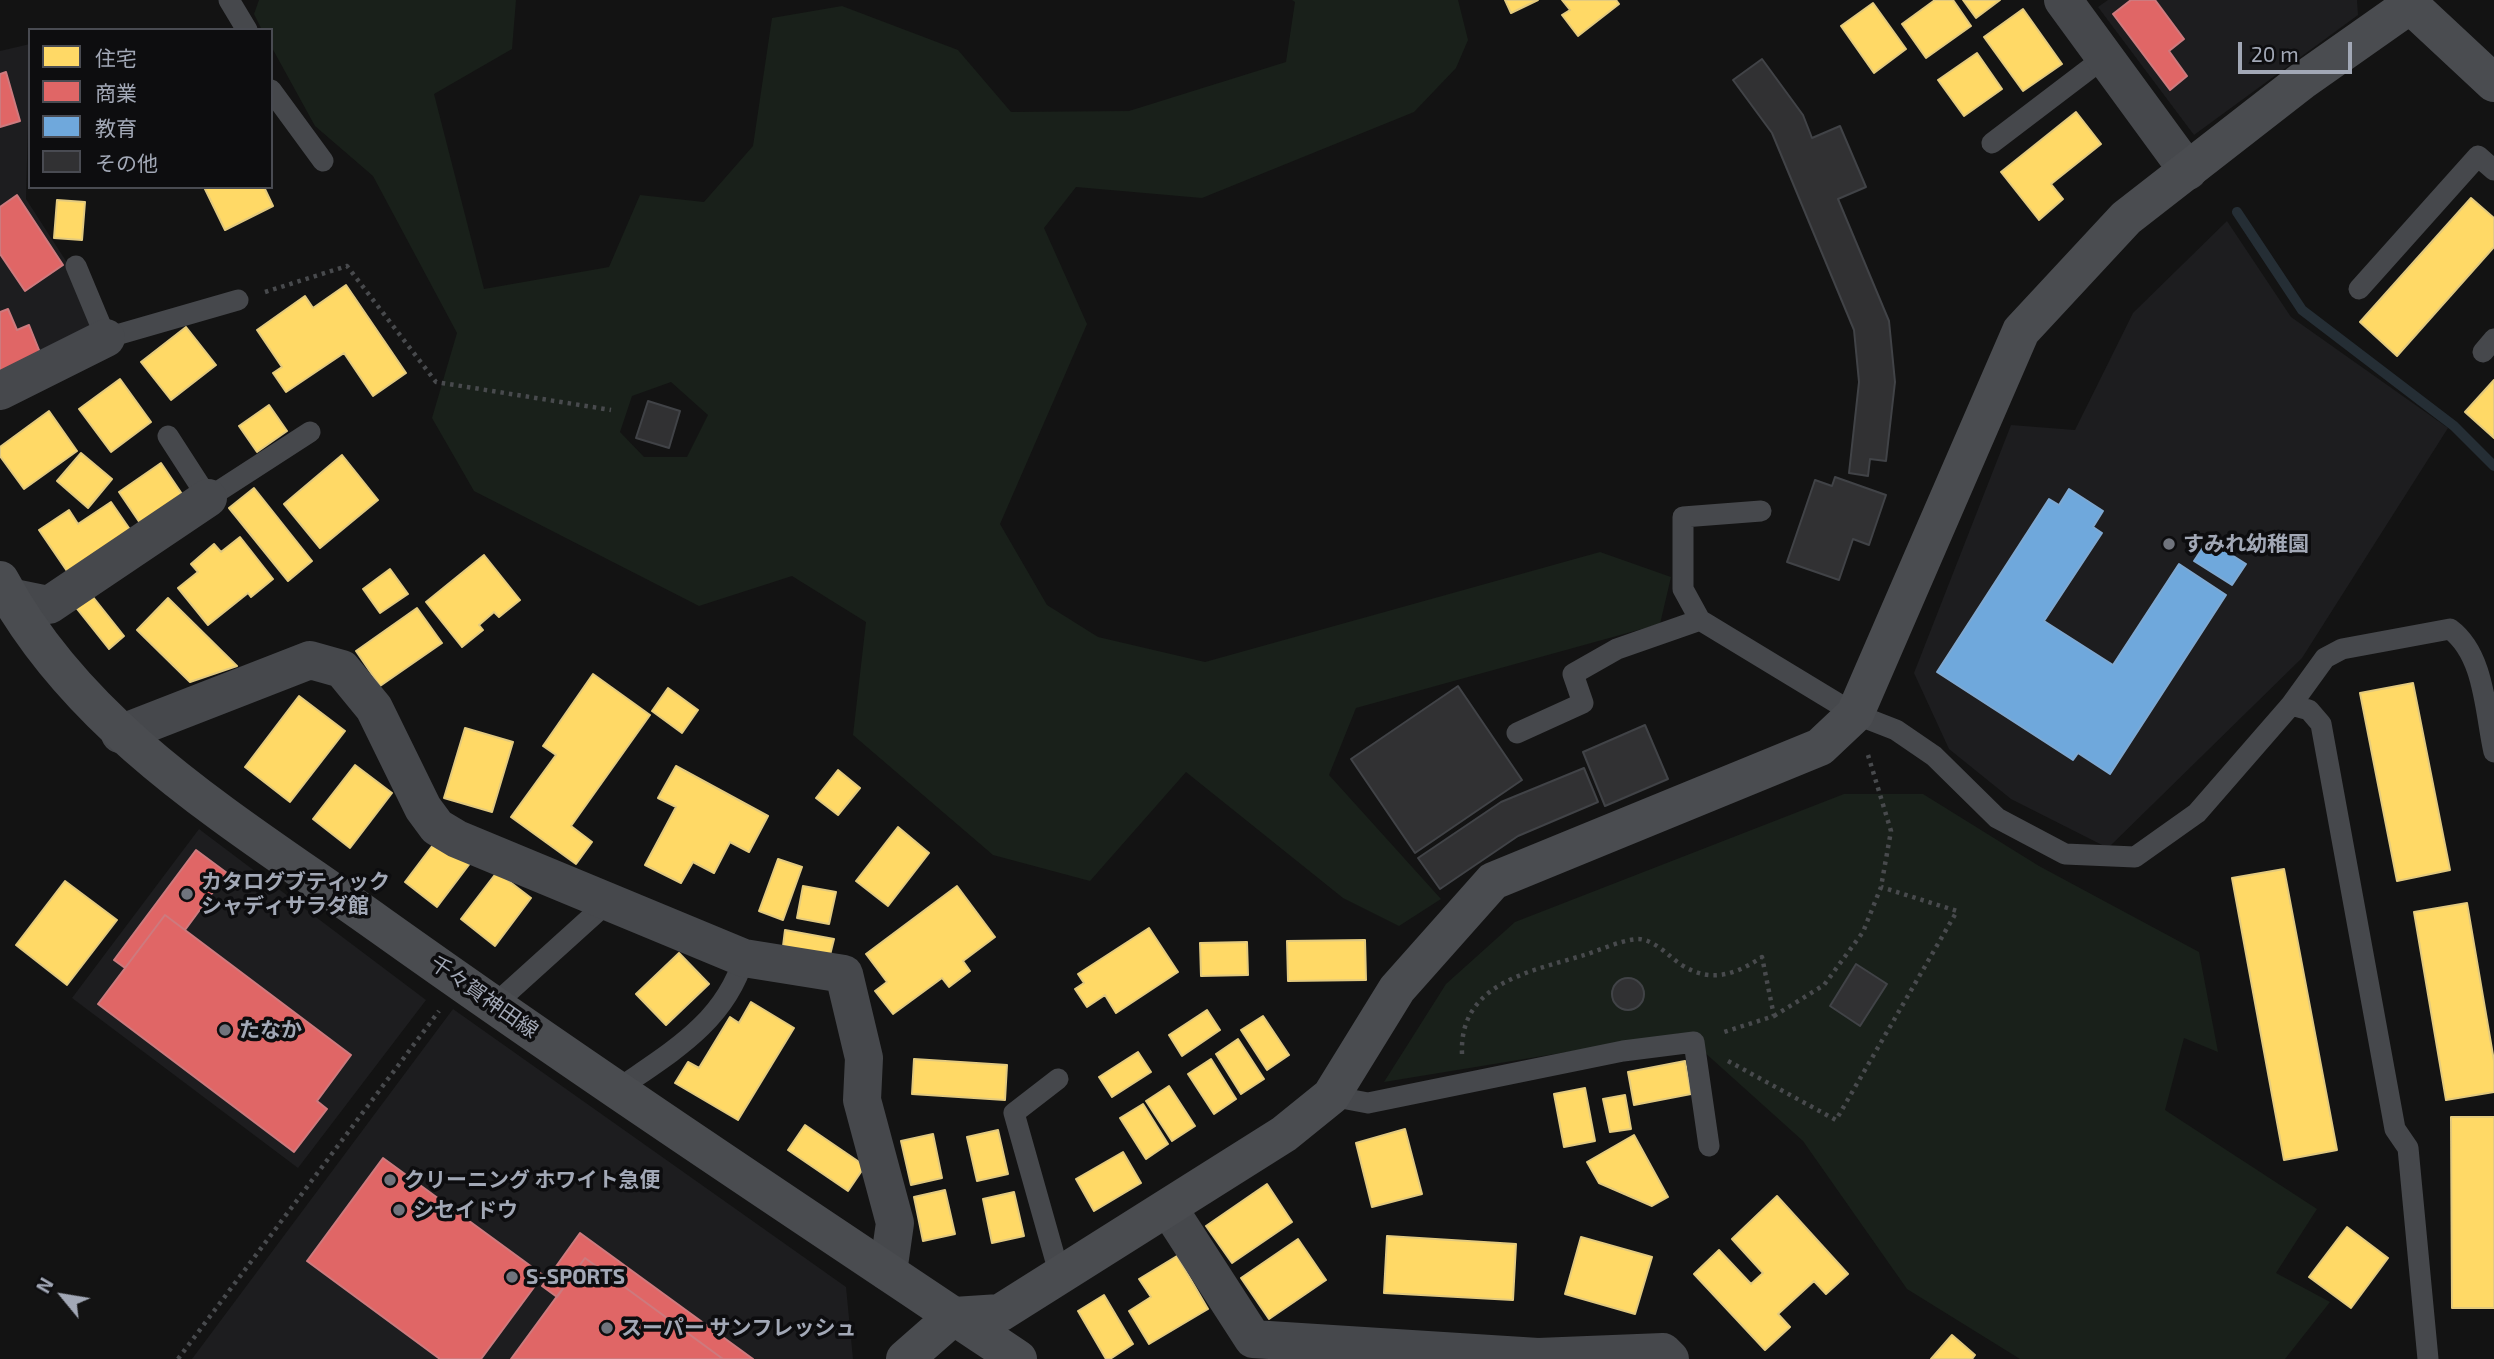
<!DOCTYPE html>
<html>
<head>
<meta charset="utf-8">
<style>
  body { margin:0 }
  #map { position:relative; width:2494px; height:1359px; overflow:hidden; background:#131313; font-family:"Exo 2","Noto Sans JP",sans-serif }
  canvas { display:block }
  .legend { position:absolute; left:28px; top:28px; width:245px; height:161px; box-sizing:border-box; background:#0d0d0f; border:2px solid #494b52; margin:0; padding:9px 12px; list-style:none; font-size:21px; color:#a2a8b6 }
  .legend li { display:flex; align-items:center; gap:14px; height:35px }
  .legend b { width:35px; border:2px solid #494b52 }
  .north { position:absolute; left:28px; top:1261px; width:70px; height:70px; -webkit-text-stroke:5px #0d0d0f; paint-order:stroke; rotate:300deg; font-size:19px; font-weight:700; line-height:28px; text-align:center; color:#a2a8b6 }
  .north::after { content:''; display:block; margin:auto; width:24px; height:32px; background:#a2a8b6; clip-path:polygon(50% 0,100% 100%,50% 72%,0 100%) }
  .scale { position:absolute; left:2238px; top:42px; width:114px; height:32px; box-sizing:border-box; border:4px solid #a2a8b6; border-top:0; padding-left:9px; font-size:21px; line-height:24px; white-space:nowrap; color:#a2a8b6; -webkit-text-stroke:5px #0d0d0f; paint-order:stroke }
</style>
</head>
<body>
<div id="map">
<canvas width="2494" height="1359"></canvas>
<ul class="legend">
<li><b style="height:19px;background:#ffd966"></b>住宅</li>
<li><b style="height:19px;background:#e06666"></b>商業</li>
<li><b style="height:19px;background:#6fa8dc"></b>教育</li>
<li><b style="height:19px;background:#313133"></b>その他</li>
</ul>
<div class="north">N</div>
<div class="scale">20 m</div>
</div>
<script>
const context = document.querySelector('canvas').getContext('2d');
context.lineJoin = 'round';
function fillPath(path, color) {
  context.fillStyle = color;
  context.fill(path, 'evenodd');
}
function strokePath(path, color, width, dash) {
  context.strokeStyle = color;
  context.lineWidth = width;
  context.lineCap = dash ? 'butt' : 'round';
  context.setLineDash(dash || []);
  context.stroke(path);
}
function write(font, color, halo, rows, align = 'center') {
  context.font = font + ' "Exo 2","Noto Sans JP",sans-serif';
  context.lineWidth = 7;
  context.setLineDash([]);
  context.textBaseline = 'middle';
  context.strokeStyle = halo;
  context.fillStyle = color;
  for (const [text, x, y, turn = 0] of rows) {
    context.save();
    context.translate(x, y);
    context.rotate((+turn || 0) * Math.PI / 180);
    context.textAlign = isNaN(turn) ? turn : align;
    if (halo) context.strokeText(text, 0, 0);
    context.fillText(text, 0, 0);
    context.restore();
  }
}
fillPath(new Path2D(`
  M2108,0H2357L2358,15L2194,135L2098,7Z
  M30,44L26,199L75,275L97,338L0,386V51Z
  M2227,221L2291,317L2448,428L2302,658L2108,848L2011,799L1949,749L1914,673L2011,425L2075,430L2133,313Z
  M199,829L426,1000L298,1168L72,998Z
  M453,1009L846,1287L853,1359H192Z`), '#1d1d1f');
fillPath(new Path2D(`
  M259,0H516L512,49L434,94L484,289L609,267L640,195L704,202L753,146L772,18L842,6L958,50L1011,112L1129,111L1286,62L1295,2L1292,0H1458L1468,40L1456,68L1414,112L1202,198L1076,187L1044,228L1087,324L1000,524L1047,605L1098,637L1205,662L1600,552L1671,577L1660,624L1356,708L1329,775L1441,899L1399,926L1343,898L1186,772L1090,881L993,855L853,735L866,622L792,576L699,606L474,491L432,418L457,333L373,176L315,126L271,46V30H262L254,14ZM671,382L708,415L687,457H644L620,432L632,396Z
  M1844,794H1923L2039,866L2199,952L2218,1052L2184,1038L2165,1110L2317,1209L2276,1273L2330,1302L2285,1359H2020L1907,1289L1803,1141L1683,1033L1384,1082L1446,984L1515,922Z`), '#19201a');
const homes = new Path2D(`
  M1505,0H1538L1511,13Z
  M1562,0H1616L1619,4L1578,36L1562,15L1570,10Z
  M1935,0H1953L1971,26L1926,58L1902,24Z
  M1963,0H2000L1976,18Z
  M1873,3L1906,49L1874,73L1841,26Z
  M2023,9L2062,64L2023,91L1984,37Z
  M1977,53L2002,89L1964,116L1938,80Z
  M2076,112L2101,144L2051,184L2063,199L2039,220L2001,172Z
  M204,187H264L273,206L225,230Z
  M2471,198L2494,218V247L2397,356L2360,322Z
  M57,200L85,202L82,240L54,238Z
  M346,285L406,373L373,396L344,353L286,392L273,373L282,367L257,330L305,296L313,308Z
  M186,327L216,365L171,400L141,362Z
  M120,379L151,422L111,452L79,409Z
  M2494,380V438L2465,412Z
  M269,405L287,431L257,452L239,426Z
  M49,411L77,451L24,489L0,456V447Z
  M81,453L112,479L88,508L57,481Z
  M342,455L378,500L320,548L284,504Z
  M161,463L184,497L142,526L119,492Z
  M254,488L312,561L288,581L229,508Z
  M111,502L131,531L69,574L39,530L69,510L78,524Z
  M240,537L273,579L251,597L248,593L208,625L178,588L198,572L191,564L214,544L221,552Z
  M484,555L520,600L499,617L494,612L479,625L483,630L462,647L426,602Z
  M390,569L408,594L380,613L363,589Z
  M89,592L124,636L109,649L74,605Z
  M168,598L237,666L190,682L137,630Z
  M417,608L442,643L380,686L356,651Z
  M593,674L650,715L571,826L592,842L576,864L511,817L556,755L543,746Z
  M2413,683L2450,870L2397,881L2360,693Z
  M668,688L698,710L682,733L652,711Z
  M299,696L345,731L290,802L245,767Z
  M465,728L513,742L492,812L444,798Z
  M355,765L392,793L350,848L313,819Z
  M676,766L768,816L749,852L730,842L714,873L693,862L681,883L645,865L676,807L658,798Z
  M838,770L860,788L838,815L816,798Z
  M898,827L929,853L888,906L856,881Z
  M439,837L471,862L437,907L405,882Z
  M778,859L802,867L783,920L759,911Z
  M2284,869L2337,1150L2284,1160L2232,878Z
  M497,872L531,898L495,946L461,919Z
  M65,881L117,920L67,985L16,945Z
  M803,886L836,892L829,924L797,918Z
  M957,886L995,937L963,961L970,971L949,987L942,978L893,1014L875,991L887,982L866,954Z
  M2467,903L2494,1061V1092L2446,1100L2414,912Z
  M1149,928L1178,972L1116,1013L1105,995L1087,1007L1075,989L1084,983L1078,974Z
  M785,930L834,939L830,955L783,946Z
  M1365,940L1366,980L1288,981L1287,941Z
  M1247,942L1248,975L1201,976L1200,943Z
  M679,953L709,984L666,1025L636,994Z
  M751,1002L794,1028L738,1120L675,1083L688,1062L699,1068L730,1017L739,1023Z
  M1207,1010L1220,1030L1182,1056L1169,1035Z
  M1263,1016L1289,1055L1267,1070L1241,1030Z
  M1238,1039L1264,1079L1241,1094L1216,1054Z
  M1138,1052L1151,1072L1112,1097L1099,1077Z
  M914,1059L1007,1065L1005,1100L912,1094Z
  M1211,1059L1236,1099L1214,1114L1188,1074Z
  M1685,1061L1691,1094L1634,1105L1628,1072Z
  M1169,1086L1195,1126L1172,1141L1146,1101Z
  M1585,1088L1595,1141L1564,1147L1554,1094Z
  M1625,1095L1631,1129L1610,1132L1603,1099Z
  M1143,1104L1168,1144L1146,1159L1120,1118Z
  M2451,1117H2494V1308H2452Z
  M805,1125L865,1166L848,1191L788,1150Z
  M1405,1129L1422,1194L1372,1207L1356,1143Z
  M998,1130L1008,1174L977,1181L967,1137Z
  M933,1134L942,1178L911,1185L901,1141Z
  M1634,1135L1668,1197L1652,1206L1599,1183L1587,1162Z
  M1123,1152L1141,1183L1094,1211L1076,1179Z
  M1267,1184L1292,1222L1232,1263L1206,1226Z
  M945,1190L955,1234L923,1241L914,1197Z
  M1014,1192L1024,1236L992,1243L983,1199Z
  M1777,1196L1848,1274L1826,1294L1814,1281L1778,1314L1790,1327L1765,1350L1694,1274L1719,1250L1751,1284L1763,1273L1732,1239Z
  M2347,1227L2388,1258L2351,1308L2309,1277Z
  M1387,1236L1516,1244L1513,1300L1384,1293Z
  M1581,1237L1652,1257L1635,1314L1565,1294Z
  M1298,1239L1326,1280L1269,1319L1241,1278Z
  M1177,1256L1208,1309L1149,1344L1129,1311L1151,1297L1139,1279Z
  M1104,1295L1133,1344L1110,1359H1106L1078,1311Z
  M1952,1335L1975,1355L1972,1359H1931Z`);
fillPath(homes, '#ffd966');
strokePath(homes, '#e3ca7e', 2);
const shops = new Path2D(`
  M2131,0H2155L2184,39L2169,51L2187,76L2170,90L2113,14Z
  M6,72L20,121L0,127V74Z
  M17,195L63,265L25,291L0,254V207Z
  M8,309L17,330L29,325L43,360L0,378V312Z
  M196,850L227,873L185,930L165,915L125,968L114,960Z
  M165,915L351,1055L317,1101L327,1109L294,1152L98,1004Z
  M383,1158L543,1275L481,1359H440L307,1261Z
  M580,1233L753,1359H723L585,1258L557,1297L542,1286Z
  M585,1258L723,1359H511Z`);
fillPath(shops, '#e06666');
strokePath(shops, '#cd7a7e', 2);
const schools = new Path2D(`
  M2069,489L2103,511L2093,527L2102,533L2044,621L2113,665L2179,564L2226,595L2110,774L2078,753L2073,760L1937,672L2049,499L2059,505Z
  M2208,540L2246,564L2232,585L2194,561Z`);
fillPath(schools, '#6fa8dc');
strokePath(schools, '#7ea8d1', 2);
strokePath(new Path2D(`
  M2237,212L2302,310L2454,426L2494,466`), '#252e35', 10);
const building = new Path2D(`
  M1762,59L1803,115L1812,138L1840,126L1866,187L1838,199L1889,321L1895,382L1886,461L1870,459L1868,476L1849,473L1859,382L1854,330L1772,133L1733,80Z
  M648,401L680,411L669,448L636,438Z
  M1835,477L1886,495L1869,545L1853,539L1839,580L1787,562L1815,480L1832,486Z
  M1458,686L1522,780L1415,853L1351,759Z
  M1645,725L1668,779L1605,806L1583,752Z
  M1584,768L1598,802L1518,836L1440,889L1418,858L1501,802Z
  M1856,964L1887,984L1860,1026L1830,1006Z
  M1612 994a16 16 0 1 1 32 0a16 16 0 1 1-32 0Z`);
fillPath(building, '#313133');
strokePath(building, '#414347', 2);
strokePath(new Path2D(`
  M265,292L347,266L436,382L611,410
  M1774,1016L1824,985L1863,932L1881,887L1891,831L1868,755
  M1462,1054C1459,984 1528,972 1581,956C1599,951 1620,940 1638,939C1649,939 1662,949 1670,956C1702,984 1729,979 1762,957L1774,1016L1721,1033
  M1728,1061L1836,1120L1957,911L1881,887
  M178,1359L439,1011`), '#484a4d', 4.5, [3.5, 5]);
strokePath(new Path2D(`
  M229,0L247,30
  M271,90L323,161
  M1992,143L2105,57
  M76,266L106,338L238,300
  M2359,289L2478,156L2494,170
  M2483,352L2494,339
  M168,436L208,498L310,432
  M1761,511L1683,517V589L1700,620L1855,714L1896,730L1934,756L1997,818L2065,854L2135,857L2197,813L2291,705L2325,658L2342,649L2450,629C2485,655 2485,712 2494,752
  M2291,705L2309,710L2321,724L2395,1129L2408,1148L2428,1359
  M1517,733L1583,703L1573,674L1617,649L1700,620
  M494,1005L608,902
  M1058,1079L1014,1113L1060,1276
  M618,1089C671,1052 724,1023 744,958
  M1331,1096L1368,1103L1623,1051L1694,1042L1709,1146`), '#46484c', 21);
strokePath(new Path2D(`
  M2063,0L2188,171
  M0,391L106,338
  M0,595L49,605L208,498
  M120,734L310,660L342,669L374,708L423,808L437,827L457,839L744,958L844,974L864,1058L862,1100L895,1223L888,1272
  M1169,1209L1253,1339L1538,1357L1663,1352L1670,1359`), '#46484c', 38);
strokePath(new Path2D(`
  M2405,0L2494,83
  M0,580C82,734 242,826 380,925C589,1074 804,1216 1018,1359
  M905,1359L954,1316L1000,1313L1284,1134L1331,1096L1397,989L1493,881L1820,747L1855,714L2021,331L2126,218L2302,81L2410,5`), '#4a4c50', 38);
for (const [x, y, r, color] of [
  [2169,544,7,"#70747d"],
  [187,894,7,"#70747d"],
  [225,1030,7,"#70747d"],
  [390,1180,7,"#70747d"],
  [399,1210,7,"#70747d"],
  [512,1277,7,"#70747d"],
  [607,1328,7,"#70747d"]
]) {
  const dot = new Path2D();
  dot.arc(x, y, r, 0, 2 * Math.PI);
  context.fillStyle = color;
  context.fill(dot);
  strokePath(dot, '#0d0d0f', 2.5);
}
write('bold 21px', '#a2a8b6', '#0d0d0f', [
  ["すみれ幼稚園",2183,544],
  ["カタログブティック",201,882],
  ["シャディサラダ館",201,906],
  ["たなか",239,1030],
  ["クリーニング ホワイト急便",404,1180],
  ["シセイドウ",413,1210],
  ["S-SPORTS",526,1277],
  ["スーパー サンフレッシュ",621,1328]
], 'left');
write('21px', '#a2a8b6', '#0d0d0f', [
  ["千々賀神田線",484,997,35]
]);
</script>
</body>
</html>
